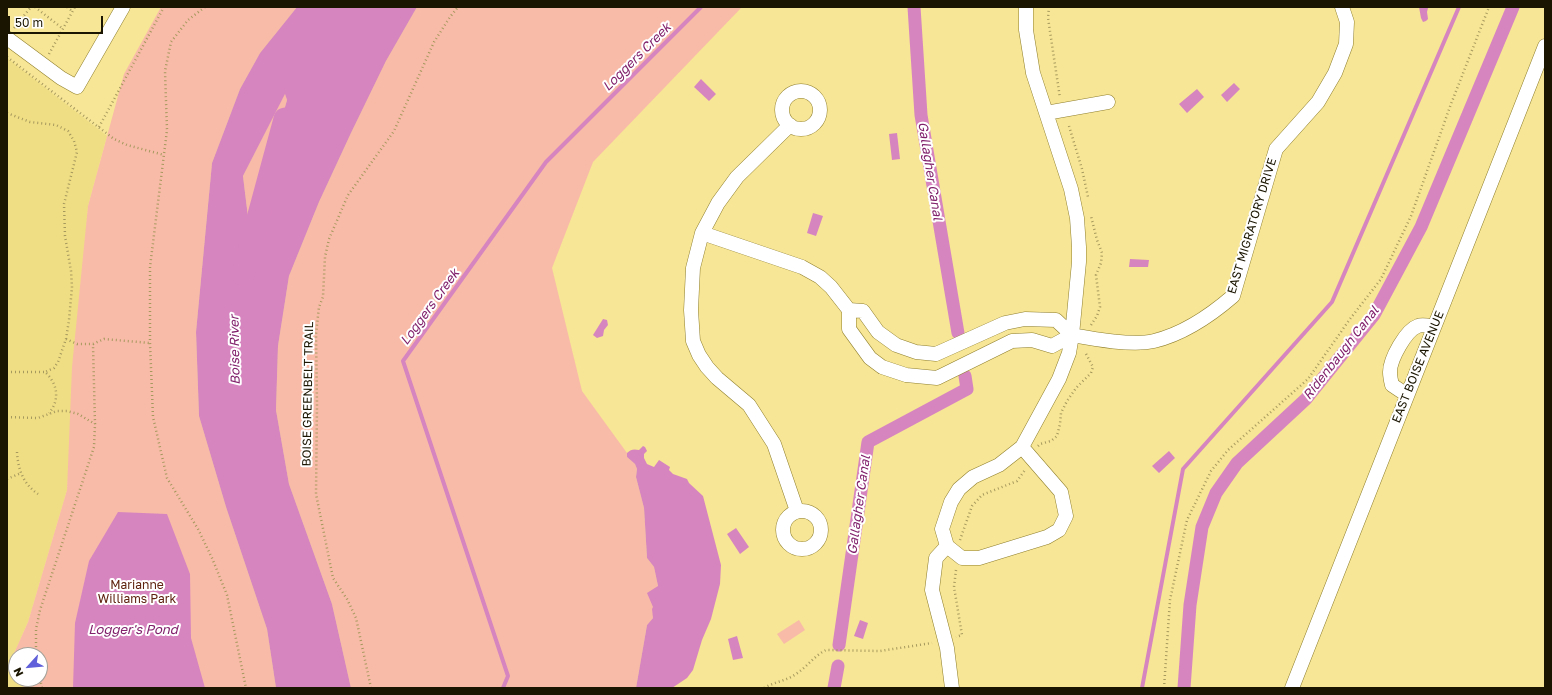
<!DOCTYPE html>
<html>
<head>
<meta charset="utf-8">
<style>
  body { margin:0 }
  #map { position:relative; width:1552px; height:695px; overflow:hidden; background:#f7e695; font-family:"Golos Text",sans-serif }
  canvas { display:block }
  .frame { position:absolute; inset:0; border:8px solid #1a1500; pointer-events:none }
  .north { position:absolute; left:8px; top:647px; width:40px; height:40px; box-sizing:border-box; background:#fff; border:1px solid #a3a199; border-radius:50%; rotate:243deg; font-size:11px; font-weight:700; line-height:16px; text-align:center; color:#1a1500 }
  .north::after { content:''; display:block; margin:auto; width:14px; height:18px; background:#6061da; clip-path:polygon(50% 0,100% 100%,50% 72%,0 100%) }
  .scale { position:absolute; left:8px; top:16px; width:95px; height:18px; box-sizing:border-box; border:2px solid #1a1500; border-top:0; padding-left:5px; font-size:12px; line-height:14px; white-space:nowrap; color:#1a1500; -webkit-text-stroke:3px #fff; paint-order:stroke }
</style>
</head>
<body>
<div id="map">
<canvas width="1552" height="695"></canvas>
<div class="frame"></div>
<div class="north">N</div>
<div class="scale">50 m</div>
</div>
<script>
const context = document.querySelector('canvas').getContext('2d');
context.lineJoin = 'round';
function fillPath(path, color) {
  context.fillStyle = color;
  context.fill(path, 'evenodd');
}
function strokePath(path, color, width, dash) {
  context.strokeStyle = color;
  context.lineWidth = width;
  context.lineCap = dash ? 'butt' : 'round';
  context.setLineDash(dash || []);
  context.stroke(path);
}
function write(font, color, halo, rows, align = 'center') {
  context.font = font + ' "Golos Text",sans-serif';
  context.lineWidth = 4;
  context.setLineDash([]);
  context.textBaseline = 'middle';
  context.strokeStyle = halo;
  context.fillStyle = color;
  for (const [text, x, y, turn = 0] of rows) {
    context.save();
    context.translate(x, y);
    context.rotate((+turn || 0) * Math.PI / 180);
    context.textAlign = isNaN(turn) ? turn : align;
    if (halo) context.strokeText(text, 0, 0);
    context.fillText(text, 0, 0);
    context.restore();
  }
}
fillPath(new Path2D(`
  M7,58L107,136L88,206L67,490L28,622L11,660L16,671V679H20L24,688H7Z`), '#f0de84');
fillPath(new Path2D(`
  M161,7H297L260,53L240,89L212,163L196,332L199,416L226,507L267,629L276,688H24L20,679H40V655H16V671L11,660L28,622L67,490L72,367L88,206L124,74Z
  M417,7H742L593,162L552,268L582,391L627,453V457L635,464L637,469L636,477L644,508L647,558L654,567L658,586L653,607V618L647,625L636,688H351L332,604L289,484L276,410L278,346L289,276L319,202L351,133L386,61Z
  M285,93L287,100L279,128L275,173L267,216L254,247L249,243L248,217L243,176Z
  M799,620L805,630L784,644L777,634Z`), '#f8bba8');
fillPath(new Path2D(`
  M297,7H417L386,61L351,133L319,202L289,276L278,346L276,410L289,484L332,604L351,688H276L267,629L226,507L199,416L196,332L212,163L240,89L260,53ZM285,94L287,100L279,128L275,173L267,216L254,247L249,243L248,217L243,176Z
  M1419,7L1428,8L1427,12L1428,19L1426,21L1423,22L1421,18Z
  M701,79L716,94L709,101L694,87Z
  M1234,83L1240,89L1227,102L1221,95Z
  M1197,89L1204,97L1187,113L1179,104Z
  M897,133L900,159L892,160L889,134Z
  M813,213L823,216L816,236L807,233Z
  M1130,259L1149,260L1148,267H1129Z
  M603,319L607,320L608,325L604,330L603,336L597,338L593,335Z
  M643,446L645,447L647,451L644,454V458L647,464L654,467L659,460L670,467L669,470L673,474L687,479L689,483L703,496L721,565L720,584L711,619L702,640L693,670L687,678L672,688H636L647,625L653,618L652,609L653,607L647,593L658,586L654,567L647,558L644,508L636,477L637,469L635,464L627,457V453C631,449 634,449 639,450Z
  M1169,451L1175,458L1159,473L1152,466Z
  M118,512L167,514L190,574L191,638L205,688H73L75,623L89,561Z
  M736,528L749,547L740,554L727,534Z
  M860,620L868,623L863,639L854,636Z
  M737,636L743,658L733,660L728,639Z`), '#d785bf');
strokePath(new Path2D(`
  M503,688L508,676L403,361L546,162L701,7
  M1142,688L1183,469L1332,302L1459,7`), '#d785bf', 4);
strokePath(new Path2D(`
  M914,7L921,115L958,333
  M839,645L868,442L967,389L965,376
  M834,688L838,666
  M1184,688L1190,605L1202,527L1216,493L1237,463L1306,399L1374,315L1421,227L1513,7`), '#d785bf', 13);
strokePath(new Path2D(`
  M243,274L285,119`), '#d785bf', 23);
const minor = new Path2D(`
  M7,38L61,78L77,87L123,7
  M782 110a19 19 0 1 1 38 0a19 19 0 1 1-38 0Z
  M1046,113L1108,102
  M790,125L737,177L718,203L702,233L693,268L691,310L693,341L699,355L707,367L717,378L749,405L774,444L797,511
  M702,233L802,267L820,277L831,287L849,310
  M849,310L863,311L878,332L896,345L916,352L936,354L1005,323L1025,319L1056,320L1072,335L1052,346L1032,340L1012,341L937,378L906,375L882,367L870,358L849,329Z
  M1072,335C1094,339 1132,346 1154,341C1183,334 1211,315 1233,296L1276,149L1318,102L1335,73L1346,44L1347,22L1342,7
  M1407,395L1392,385C1391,381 1390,376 1390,372C1390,359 1406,330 1418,326C1423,324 1429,326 1434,327
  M1022,447L1061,492L1066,516L1059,530L1047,537L979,558H962L947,546L942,529L951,502L959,489L973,477L999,465L1022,447L1059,379L1069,353L1072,335L1079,262V247L1077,218L1071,189L1033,73L1026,30V7
  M783 530a19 19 0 1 1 38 0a19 19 0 1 1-38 0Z
  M947,546L936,558L932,590L947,648L952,688
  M1292,688L1545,46`);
strokePath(minor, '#8f7f2d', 15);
strokePath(new Path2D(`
  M35,7L62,28
  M67,7L72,11
  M205,7L188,20L171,42L165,71L167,130L150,267V343L153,417L167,478L198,529L212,558L227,595L246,688
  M1049,7L1048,18L1060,98
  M14,28L31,7
  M49,54L75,7
  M7,57L114,139L127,145L164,155
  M7,113L30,122L56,125L68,131L74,141L77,152L64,204L65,236L71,271L72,287L69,320L66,339L58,362L54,368L45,372C58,384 60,400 49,413
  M1069,126L1082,169L1088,197
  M99,127L164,7
  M1091,325L1097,316L1100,307L1096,275L1101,263L1102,253L1097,240L1091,216
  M66,339L77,344H93L104,339L150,343
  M7,372H45
  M7,417L38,418L57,411H67L78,414L95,424
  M1038,446L1040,444L1051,441L1057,436L1060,424L1061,413L1067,401L1076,388L1091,373L1093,367L1085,352
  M17,452C18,469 23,484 38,494
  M7,479L21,473
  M960,540L972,506L982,495L1017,481L1025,470
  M956,570L954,587L962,635L956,637
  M36,655V629L40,610L94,447L95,424L93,344
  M40,679L42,688
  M371,688L356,618L347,599L333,578L316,494L317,405L316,334L319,307L323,297L325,257L329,239L348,195L394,131L434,42L450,17L458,7
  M764,688C774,682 786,681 796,674C807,667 814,656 826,650L880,651L932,643
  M1164,688L1170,600L1187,520L1211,471L1228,450L1308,379L1350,319L1381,279L1411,216L1451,104L1489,7`), '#a6995e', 2.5, [1, 3]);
strokePath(minor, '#fff', 14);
write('12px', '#1a1500', '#fff', [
  ["EAST MIGRATORY DRIVE",1252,226,-73],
  ["EAST BOISE AVENUE",1418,367,-68],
  ["BOISE GREENBELT TRAIL",308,394,-89]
]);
write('12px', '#5e220e', '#fff', [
  ["Marianne",137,585],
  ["Williams Park",137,599]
]);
write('italic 13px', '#81216c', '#fff', [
  ["Loggers Creek",637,57,-45],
  ["Gallagher Canal",930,171,81],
  ["Loggers Creek",430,307,-54],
  ["Boise River",235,350,-91],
  ["Ridenbaugh Canal",1341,353,-52],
  ["Gallagher Canal",859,505,-82],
  ["Logger's Pond",133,630]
]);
</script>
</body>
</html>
